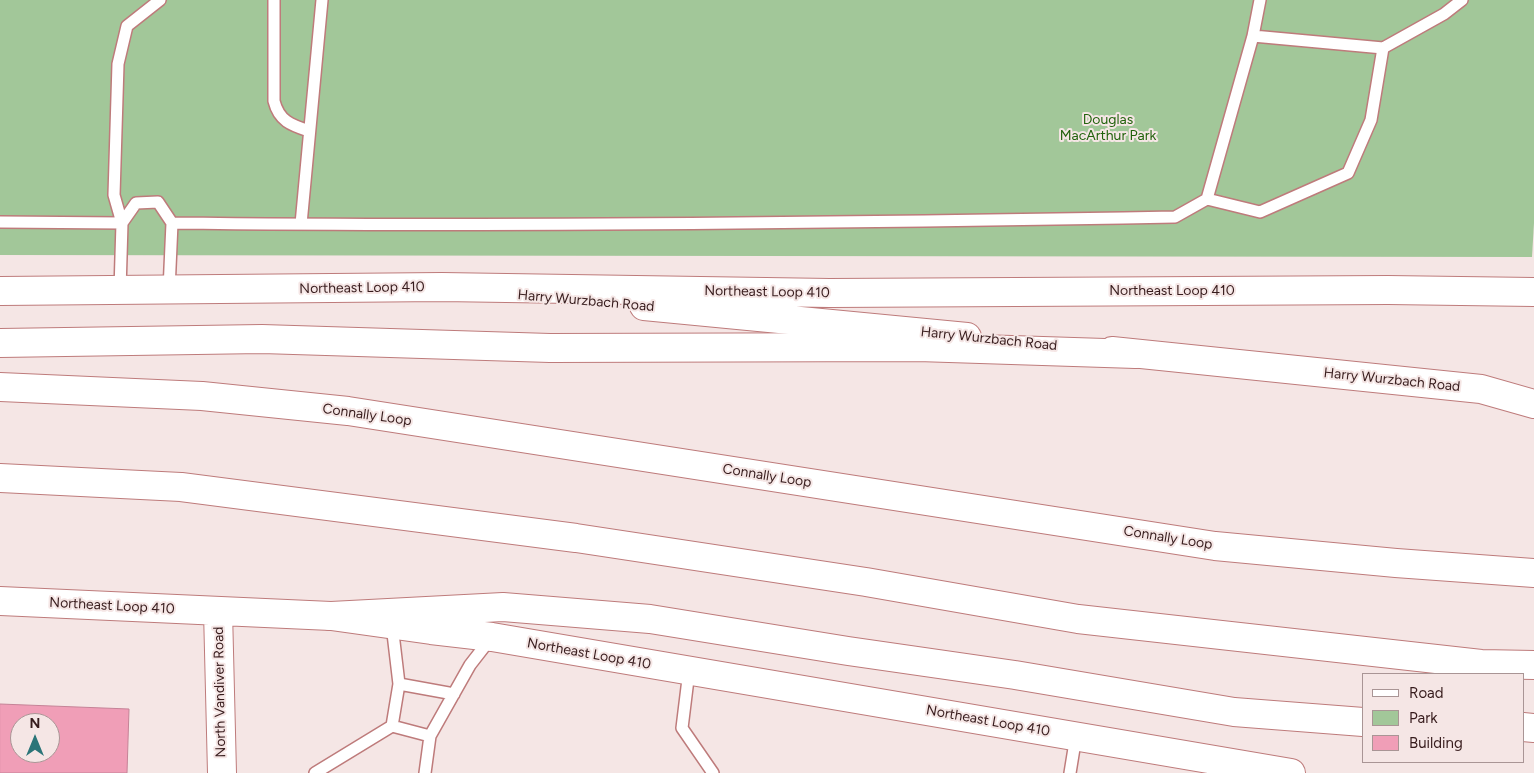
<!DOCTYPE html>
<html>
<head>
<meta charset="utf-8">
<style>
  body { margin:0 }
  #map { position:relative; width:1534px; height:773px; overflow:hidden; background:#f5e6e5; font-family:Figtree,sans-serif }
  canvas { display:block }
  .legend { position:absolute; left:1362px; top:673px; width:162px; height:90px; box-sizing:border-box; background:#f5e6e5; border:1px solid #a99595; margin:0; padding:6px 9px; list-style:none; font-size:15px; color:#371c1d }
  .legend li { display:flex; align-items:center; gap:10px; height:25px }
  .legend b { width:25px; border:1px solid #a99595 }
  .north { position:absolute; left:10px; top:713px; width:50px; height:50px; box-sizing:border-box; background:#f5e6e5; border:1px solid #a99595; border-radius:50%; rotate:0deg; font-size:14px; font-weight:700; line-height:20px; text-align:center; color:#371c1d }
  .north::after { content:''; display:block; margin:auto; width:18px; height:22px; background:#2b7578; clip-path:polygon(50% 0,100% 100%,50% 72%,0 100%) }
</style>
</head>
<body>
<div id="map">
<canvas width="1534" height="773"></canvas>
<ul class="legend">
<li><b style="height:6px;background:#fff"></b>Road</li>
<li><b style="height:14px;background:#a2c799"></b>Park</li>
<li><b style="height:14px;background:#f09eb7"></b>Building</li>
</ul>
<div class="north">N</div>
</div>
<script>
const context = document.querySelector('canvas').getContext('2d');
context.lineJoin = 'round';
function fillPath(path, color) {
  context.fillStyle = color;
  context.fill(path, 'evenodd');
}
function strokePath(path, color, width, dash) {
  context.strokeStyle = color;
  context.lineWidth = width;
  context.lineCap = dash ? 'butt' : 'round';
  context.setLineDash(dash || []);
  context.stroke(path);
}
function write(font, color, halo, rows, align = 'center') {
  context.font = font + ' Figtree,sans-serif';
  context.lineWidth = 4;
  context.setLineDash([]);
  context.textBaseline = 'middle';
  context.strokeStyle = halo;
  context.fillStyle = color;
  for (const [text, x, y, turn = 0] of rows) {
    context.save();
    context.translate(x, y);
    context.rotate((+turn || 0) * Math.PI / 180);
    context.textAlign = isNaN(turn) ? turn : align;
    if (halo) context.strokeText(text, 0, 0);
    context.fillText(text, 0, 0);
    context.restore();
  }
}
fillPath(new Path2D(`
  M0,0H1534V223L1532,257L0,255Z`), '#a2c799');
const building = new Path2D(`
  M0,704L129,709L127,773H0ZM20,723H50V753H20Z`);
fillPath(building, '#f09eb7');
strokePath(building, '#c58397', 1);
const lane = new Path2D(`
  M274,0V101C279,121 291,125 309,131
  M1253,36L1383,48L1444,14L1462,0
  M1207,199L1260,212L1348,173L1371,120L1383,48
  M0,222L122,223L114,195L118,64L127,26L160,0
  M172,223C506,227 841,223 1175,217L1207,199L1253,36L1260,0
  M301,224L322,0
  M120,290L122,223L136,203L158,202L172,223L169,290
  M392,625L399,684L392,726
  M689,671L682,728L713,773
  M399,684L454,694
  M315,773L392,726L430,736
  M425,773L430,736L470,665L491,638
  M1070,773L1076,736`);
const secondary = new Path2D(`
  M0,291L442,287L830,293L1388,290L1534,292
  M644,306L967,337
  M1112,351L1481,389L1534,404
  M0,601L331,616L431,630L492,637L1291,773
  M218,611L222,773`);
const highway = new Path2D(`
  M0,343L262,339L550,348L918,347L1136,354
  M0,387L202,396L348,411L1215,546L1396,563L1534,573
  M0,478L181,487L576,538L866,582L1078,619L1481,664L1534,665
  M331,616L503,607L650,619L848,651L1015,675L1234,712L1363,722
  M1523,727L1534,728`);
strokePath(lane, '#be7b7b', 14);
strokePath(secondary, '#be7b7b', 30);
strokePath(highway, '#be7b7b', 30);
strokePath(lane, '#fff', 11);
strokePath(secondary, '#fff', 28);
strokePath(highway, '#fff', 28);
write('14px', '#22630d', '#f5e6e5', [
  ["Douglas",1108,120],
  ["MacArthur Park",1108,136]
]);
write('14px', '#371c1d', '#f5e6e5', [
  ["Northeast Loop 410",362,288,-1],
  ["Northeast Loop 410",1172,291],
  ["Northeast Loop 410",767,292,1],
  ["Harry Wurzbach Road",586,301,5],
  ["Harry Wurzbach Road",989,339,6],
  ["Harry Wurzbach Road",1392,380,6],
  ["Connally Loop",367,415,8],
  ["Connally Loop",767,476,9],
  ["Connally Loop",1168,538,9],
  ["Northeast Loop 410",112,606,3],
  ["Northeast Loop 410",589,654,10],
  ["North Vandiver Road",220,692,-91],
  ["Northeast Loop 410",988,721,10]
]);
</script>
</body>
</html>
